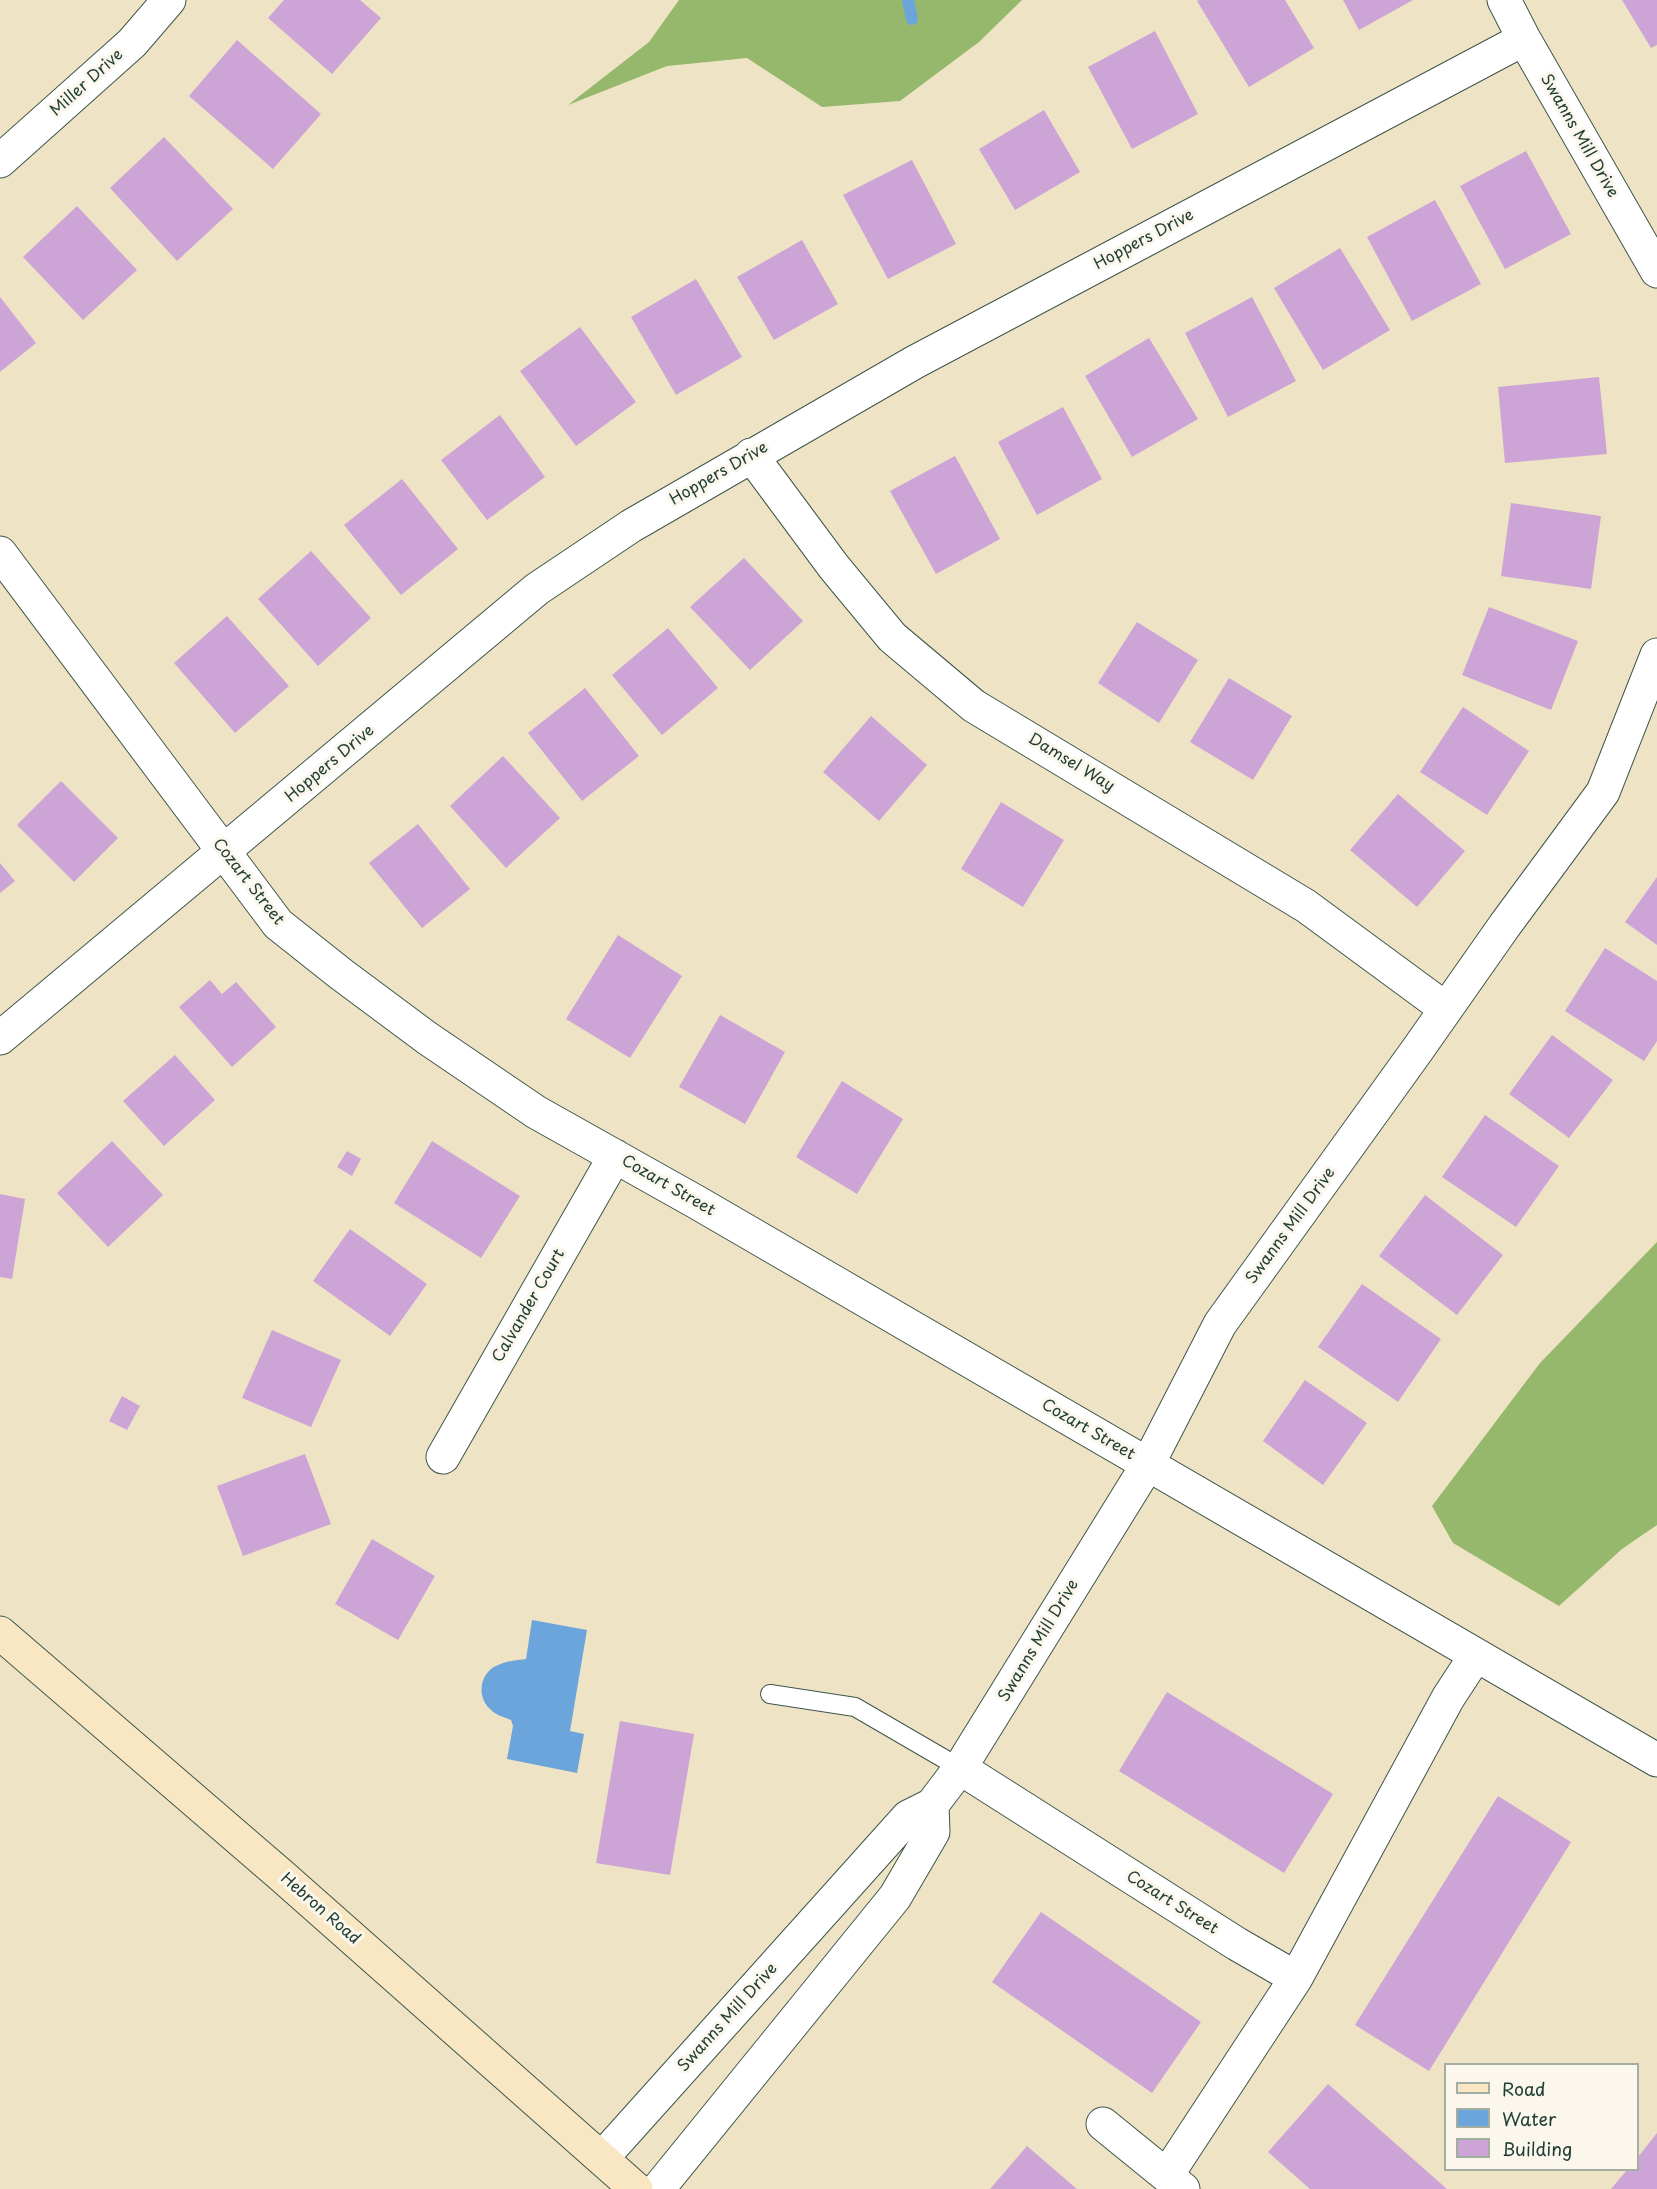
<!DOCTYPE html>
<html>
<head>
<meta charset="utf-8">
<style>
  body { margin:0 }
  #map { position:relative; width:1657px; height:2189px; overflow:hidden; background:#efe3c5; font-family:"Playpen Sans",sans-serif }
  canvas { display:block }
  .legend { position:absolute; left:1444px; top:2063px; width:195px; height:108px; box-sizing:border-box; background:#fbf7ec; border:2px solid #a3ada2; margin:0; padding:8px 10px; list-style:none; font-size:18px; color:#1f3d34 }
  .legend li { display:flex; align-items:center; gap:12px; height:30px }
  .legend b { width:30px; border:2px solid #a3ada2 }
</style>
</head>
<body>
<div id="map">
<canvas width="1657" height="2189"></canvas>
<ul class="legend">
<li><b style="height:8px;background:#f9e7c3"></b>Road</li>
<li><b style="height:16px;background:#6ca5dc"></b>Water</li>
<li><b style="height:16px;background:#cda4d6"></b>Building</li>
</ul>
</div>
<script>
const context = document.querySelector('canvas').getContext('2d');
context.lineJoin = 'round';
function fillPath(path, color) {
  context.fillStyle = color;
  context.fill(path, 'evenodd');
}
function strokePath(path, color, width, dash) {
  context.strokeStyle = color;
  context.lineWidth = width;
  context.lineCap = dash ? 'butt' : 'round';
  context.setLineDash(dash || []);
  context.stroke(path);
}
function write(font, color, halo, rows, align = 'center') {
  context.font = font + ' "Playpen Sans",sans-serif';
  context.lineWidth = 6;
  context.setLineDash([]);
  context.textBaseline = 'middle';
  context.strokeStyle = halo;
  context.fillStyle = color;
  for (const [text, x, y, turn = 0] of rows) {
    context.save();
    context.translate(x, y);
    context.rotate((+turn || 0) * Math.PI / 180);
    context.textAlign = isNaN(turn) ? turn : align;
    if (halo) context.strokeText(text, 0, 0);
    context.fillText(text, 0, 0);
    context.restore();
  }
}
fillPath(new Path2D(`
  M679,0H1022L979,42L900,101L822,107L747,58L667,66L568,105L649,42Z
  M1657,1242V1525L1622,1549L1559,1606L1453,1543L1432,1506L1540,1363Z`), '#96b86c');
fillPath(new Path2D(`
  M532,1620L587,1630L570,1731L584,1734L577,1773L507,1759L513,1726L511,1720C504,1717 495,1715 490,1709C476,1696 480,1672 498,1665C507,1661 517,1660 526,1659Z`), '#6ca5dc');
strokePath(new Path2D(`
  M908,0L912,19`), '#6ca5dc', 12);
fillPath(new Path2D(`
  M284,0H360L381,18L332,74L268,18Z
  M1199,0H1285L1314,48L1249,87L1197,1Z
  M1343,0H1413L1359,30Z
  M1622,0H1657V45L1651,48Z
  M1155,31L1198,114L1132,149L1088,67Z
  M237,40L321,114L273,169L189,96Z
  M1044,110L1080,172L1015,210L979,149Z
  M164,137L233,209L177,261L110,188Z
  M1526,151L1571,234L1505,269L1460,186Z
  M912,160L956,244L888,279L843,195Z
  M1435,200L1481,284L1412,321L1367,237Z
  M77,206L137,270L83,320L23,257Z
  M802,240L838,304L774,340L737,277Z
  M1340,248L1390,330L1323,370L1274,288Z
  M696,279L742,357L676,395L631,317Z
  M0,297L36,343L0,372Z
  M1252,297L1296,381L1228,417L1185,333Z
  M580,327L636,402L576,446L520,371Z
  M1149,338L1198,419L1132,457L1085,376Z
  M1599,377L1607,454L1505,463L1498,387Z
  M1063,407L1102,479L1037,515L998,442Z
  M500,415L545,477L487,520L441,460Z
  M955,456L1000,539L936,574L890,491Z
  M402,479L458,549L401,595L344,525Z
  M1511,503L1601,516L1591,589L1501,576Z
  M311,551L371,618L318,666L258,599Z
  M744,558L803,621L750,670L690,607Z
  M1489,607L1578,641L1551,710L1462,675Z
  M227,616L289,686L235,733L174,663Z
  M1137,622L1198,660L1159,723L1098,683Z
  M668,628L718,688L662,735L612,675Z
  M1229,678L1292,716L1253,780L1190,742Z
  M585,688L639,756L582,801L528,733Z
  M1463,707L1529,751L1487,815L1420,772Z
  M871,716L927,765L879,821L823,772Z
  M503,756L560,818L506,868L450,806Z
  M61,781L118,838L74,882L17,825Z
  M1398,794L1465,851L1417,907L1350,850Z
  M1001,802L1064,840L1023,907L961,869Z
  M418,824L470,889L422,928L369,863Z
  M0,863L15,881L0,893Z
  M1657,877V945L1625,922Z
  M618,935L682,976L630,1058L566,1019Z
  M1605,948L1657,981V1041L1644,1061L1565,1011Z
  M210,980L222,994L236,982L276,1027L232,1067L179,1007Z
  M720,1015L785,1052L745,1124L679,1087Z
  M1552,1035L1613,1080L1569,1138L1509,1094Z
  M175,1055L215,1100L164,1146L123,1101Z
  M842,1081L903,1119L857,1194L796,1157Z
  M1485,1115L1559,1166L1516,1227L1442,1177Z
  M112,1141L163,1195L108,1247L57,1193Z
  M432,1141L520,1196L481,1258L394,1203Z
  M347,1151L361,1159L352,1176L337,1167Z
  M0,1194L25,1199L12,1279L0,1277Z
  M1425,1195L1503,1255L1457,1315L1379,1256Z
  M350,1229L427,1284L390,1336L313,1281Z
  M1362,1284L1441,1339L1398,1402L1318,1347Z
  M272,1330L341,1360L311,1427L242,1398Z
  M1305,1380L1367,1423L1323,1485L1263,1441Z
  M122,1396L140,1406L127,1430L109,1421Z
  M305,1454L331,1524L243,1556L217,1486Z
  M372,1539L435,1576L398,1640L335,1604Z
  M1167,1692L1333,1794L1284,1873L1119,1771Z
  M620,1721L694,1734L670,1875L596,1863Z
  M1498,1796L1571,1842L1429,2071L1355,2025Z
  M1041,1912L1201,2022L1152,2093L992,1982Z
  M1328,2084L1447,2189H1310L1268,2152Z
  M1657,2133V2189H1611L1627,2170H1638V2157Z
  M1027,2146L1077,2189H990Z`), '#cda4d6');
const lane = new Path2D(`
  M770,1694L855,1707L960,1768`);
const street = new Path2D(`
  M1504,0L1524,39L1657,271
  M0,161L132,43L169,0
  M751,455L834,567L892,637L974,706L1306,906L1446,1009
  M0,553L278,924L341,974L427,1038L536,1112L698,1203L1657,1760
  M0,1038L537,589L631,526L915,362L1524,39
  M443,1457L615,1156
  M960,1768L1237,1944L1296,1978
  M1103,2124L1183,2189
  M602,2158L908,1817L932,1805L960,1768L1148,1464L1220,1324L1418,1049L1505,925L1603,792L1657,655
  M1167,2175L1296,1978L1448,1698L1476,1655
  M658,2189L895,1897L933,1832L932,1805`);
const secondary = new Path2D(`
  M0,1633L282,1876L636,2189`);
strokePath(lane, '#3e564a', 20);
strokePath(street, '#3e564a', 35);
strokePath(secondary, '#3e564a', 35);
strokePath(lane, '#fff', 18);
strokePath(street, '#fff', 33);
strokePath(secondary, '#f9e7c3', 33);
write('16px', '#1f3d34', '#fbf7ec', [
  ["Miller Drive",87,83,-42],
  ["Swanns Mill Drive",1579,136,60],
  ["Hoppers Drive",1144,240,-28],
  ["Hoppers Drive",719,474,-30],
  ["Damsel Way",1071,763,31],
  ["Hoppers Drive",330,764,-40],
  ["Cozart Street",248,882,52],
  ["Cozart Street",668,1186,30],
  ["Swanns Mill Drive",1291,1226,-54],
  ["Calvander Court",529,1306,-60],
  ["Cozart Street",1088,1430,30],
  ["Swanns Mill Drive",1039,1641,-59],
  ["Cozart Street",1172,1903,32],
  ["Hebron Road",320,1909,41],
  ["Swanns Mill Drive",728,2018,-48]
]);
</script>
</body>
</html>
